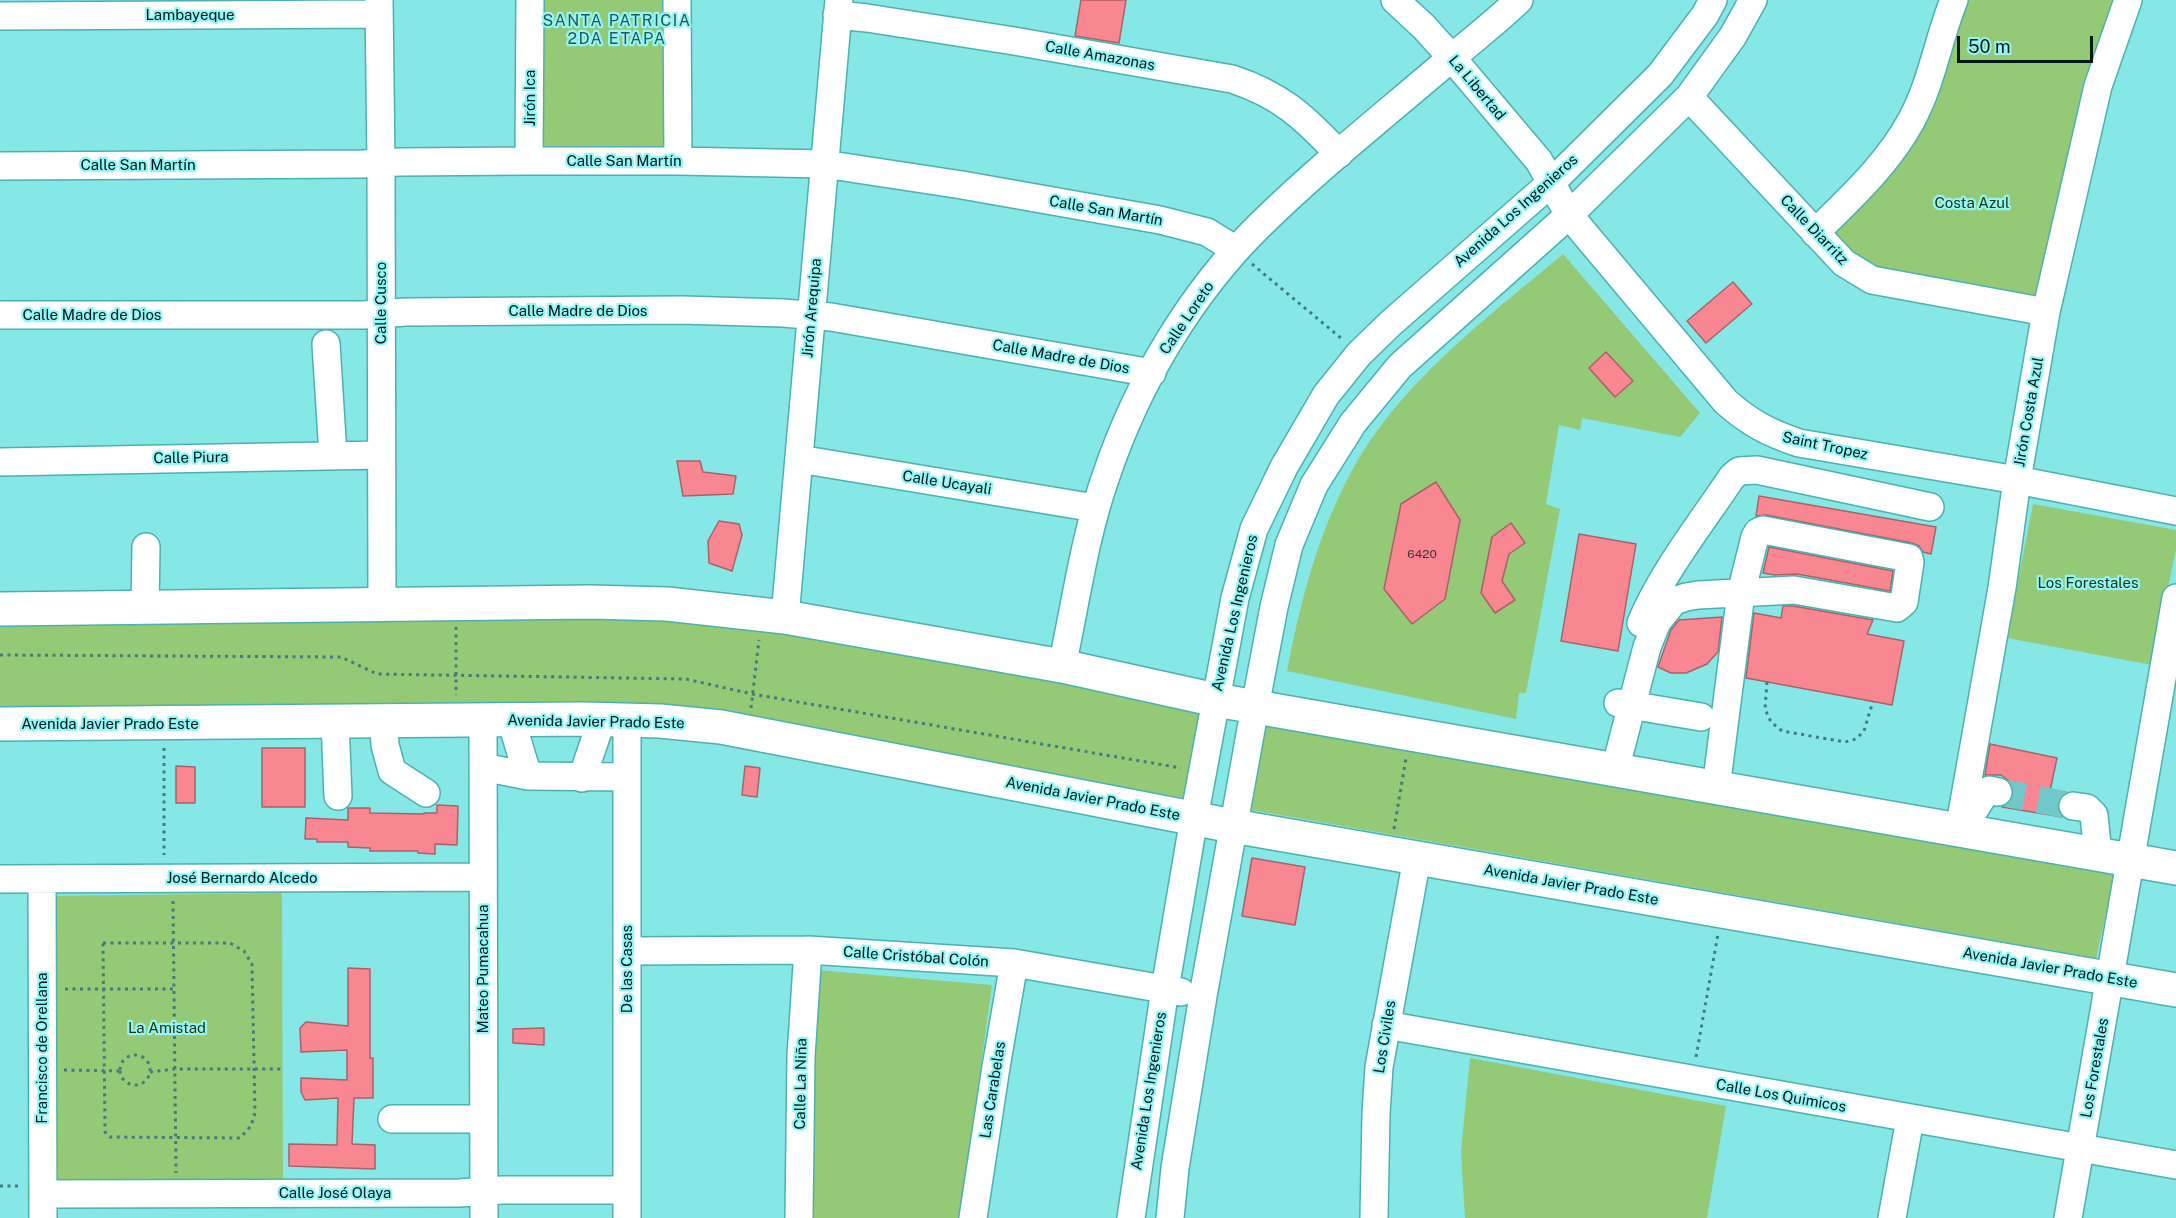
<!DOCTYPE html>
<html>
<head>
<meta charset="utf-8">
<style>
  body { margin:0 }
  #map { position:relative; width:2176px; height:1218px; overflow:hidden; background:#86e7e7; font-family:"Public Sans",sans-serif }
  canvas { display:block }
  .scale { position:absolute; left:1957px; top:36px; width:136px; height:27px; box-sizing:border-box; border:3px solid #001818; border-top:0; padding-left:8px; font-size:18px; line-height:21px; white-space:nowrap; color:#001818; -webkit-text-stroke:4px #93f5f4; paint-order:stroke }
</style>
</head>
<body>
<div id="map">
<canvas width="2176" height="1218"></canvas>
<div class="scale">50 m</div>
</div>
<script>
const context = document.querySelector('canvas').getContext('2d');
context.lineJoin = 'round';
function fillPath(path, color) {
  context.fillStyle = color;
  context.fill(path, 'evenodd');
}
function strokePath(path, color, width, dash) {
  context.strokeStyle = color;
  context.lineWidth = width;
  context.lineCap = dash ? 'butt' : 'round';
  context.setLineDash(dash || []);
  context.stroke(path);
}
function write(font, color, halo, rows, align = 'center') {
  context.font = font + ' "Public Sans",sans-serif';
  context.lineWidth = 4.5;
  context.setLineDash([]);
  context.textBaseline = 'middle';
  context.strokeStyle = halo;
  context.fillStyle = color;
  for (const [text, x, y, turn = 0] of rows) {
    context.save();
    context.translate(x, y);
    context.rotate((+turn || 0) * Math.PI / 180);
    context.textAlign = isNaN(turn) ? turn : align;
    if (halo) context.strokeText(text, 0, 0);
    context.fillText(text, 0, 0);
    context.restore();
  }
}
fillPath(new Path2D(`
  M538,0H670L671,155L538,157Z
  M1966,0H2117L2037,301L1879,276L1856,258L1834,231Z
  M1563,254L1700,413L1680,437L1582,418L1580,430L1559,425L1546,504L1560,509L1526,693H1519L1516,719L1287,671C1300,604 1317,537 1349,476C1397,384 1485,320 1563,254Z
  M2033,504L2176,530V549L2152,665L2007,638Z
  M584,617L677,619L768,627L1200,706L1184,798L801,729L0,712V623Z
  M1262,721L2116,870L2096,958L1246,809Z
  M282,893L283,1183L54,1182L49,896Z
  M817,970L992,985L960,1218H812Z
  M1470,1058L1726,1106L1707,1218H1465L1461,1152Z`), '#94c976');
const building = new Path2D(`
  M1081,0H1126L1119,43L1075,36Z
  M1733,282L1752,304L1706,343L1687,321Z
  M1606,352L1633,381L1615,397L1589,368Z
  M677,461H700L703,472L736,476L733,494L683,496Z
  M1436,482L1460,520L1445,599L1412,624L1384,589L1401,504Z
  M1759,496L1936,527L1931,554L1923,552L1919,546L1912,543L1766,515L1756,516Z
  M719,521L739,524L742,535L732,571L709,563L708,541Z
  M1511,523L1525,543L1509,554L1502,581L1515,600L1495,613L1481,593L1492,537Z
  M1579,534L1636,544L1618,651L1561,641Z
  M1769,547L1893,571L1890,591L1797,574L1775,575L1763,573Z
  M1783,606H1793L1873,620L1867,634L1904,641L1892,705L1746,678L1754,613L1781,618Z
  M1722,617L1718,652L1707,664L1686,673H1671L1658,667L1671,630L1679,620Z
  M1990,744L2057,758L2050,791L2064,793L2060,797L2057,804L2058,811L2062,817L2002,807L2010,802L2013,796V788L2009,781L2001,775H1985Z
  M262,748H305V807H262Z
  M176,766L195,767V803H176Z
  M745,766L760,768L757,797L742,795Z
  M437,805L458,806L457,845L435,844V854L418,853V851H370V848L348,847V842H317V839H305L306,818L348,820V808H370V813L424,814V813H437Z
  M1252,858L1305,867L1295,925L1242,916Z
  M348,968L370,969V1058H373V1098H354L352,1144L375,1145V1169L289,1166V1144L337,1145L338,1098L305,1100L301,1092V1078L347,1080V1050L301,1052L300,1028L306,1022L348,1026Z
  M544,1028V1045L513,1043V1029Z`);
fillPath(building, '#f98791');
strokePath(building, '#a96268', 1.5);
strokePath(new Path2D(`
  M1998,792L2073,806`), '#72c8c8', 27, [27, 14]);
const minor = new Path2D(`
  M379,0L381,163L382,605
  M677,0L678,161
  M1395,0L1424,27L1452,58L1539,161L1569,215L1726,402C1750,423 1769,433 1799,443L2017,480L2176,511
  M837,15L867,18L1014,41L1232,79C1281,95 1304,117 1339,154
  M0,16L379,14
  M1689,97L1844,263L1872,280L2046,312
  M529,161L530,0
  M0,166L362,164L399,162L529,161H678L824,164L962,185L1160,220L1207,232L1236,250
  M1815,233C1850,198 1887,165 1911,121C1932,83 1938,39 1954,0
  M0,315H363L406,312L682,310L783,313L831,317L1152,373
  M326,344L333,455
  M799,459L1095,508
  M0,462L381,455
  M145,608L146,547
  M785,617L839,0
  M1641,623C1661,574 1702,522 1732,477L1739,471L1757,470L1930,507
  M1062,666C1076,602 1084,538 1106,476C1137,384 1190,294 1259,226C1319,167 1386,114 1450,59C1473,40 1497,21 1519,0
  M1618,703L1701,717
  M511,720L528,776
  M627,720V1218
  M483,721L484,1218
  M335,722L338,796
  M384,722L385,745L392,771L426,793
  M483,767L528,776L627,777
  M1615,770L1647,647L1657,622L1674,601L1686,597L1698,595L1794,590L1897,608L1904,602L1910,562L1909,558L1763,530L1758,532L1755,537L1741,593L1716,788
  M582,778L602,719
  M2073,806L2087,808L2094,815L2098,855
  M1966,823L1985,793L1989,790L1998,792
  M1959,830L2002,588L2017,480L2046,312L2098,86L2128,0
  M0,879L483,877
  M42,879L43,1218
  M628,951L808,950L1014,963L1181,992
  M1386,1025L2176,1165
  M392,1119H484
  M43,1194L459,1193L502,1190H627
  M799,1218L801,1056L808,950
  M973,1218L996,1067L1014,963
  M1131,1218L1165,989L1194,818L1235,598L1254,529L1284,467L1326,395L1359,354L1391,323L1552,182L1660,75L1705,15L1713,0
  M1170,1218L1175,1168L1203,996L1255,707L1274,607L1289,545L1314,485L1353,423L1400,366L1569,215L1689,97L1733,36L1753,0
  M1374,1218L1376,1114L1379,1067L1417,858
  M1892,1218L1910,1119
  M2068,1218L2176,598`);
const major = new Path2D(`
  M0,609L590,602L667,604L785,617L1062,666L1216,700L2176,868
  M0,724L583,719L660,721L721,727L1233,826L2176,990`);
strokePath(minor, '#4db0b0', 30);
strokePath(major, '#4db0b0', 36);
strokePath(new Path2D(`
  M1252,264L1342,339
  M456,627V695
  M0,655L341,657L377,674L686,679L752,694L1181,768
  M1767,682L1765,709L1771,722L1782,731L1845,742L1856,739L1864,731L1873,701
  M751,708L759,640
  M164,748V855
  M1394,829L1406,758
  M173,901L176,1173
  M103,943H230L244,951L252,964L255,1113L251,1126L240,1138L110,1137L105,1132Z
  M65,989H174
  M120 1070a15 15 0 1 1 30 0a15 15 0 1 1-30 0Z
  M1696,1057L1718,934
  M64,1070L119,1071
  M150,1072L174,1069H283
  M0,1186H20`), '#417d7d', 3, [3, 4.5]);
strokePath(minor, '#fff', 27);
strokePath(major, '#fff', 33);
write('12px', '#3e3436', null, [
  ["6420",1422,554]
]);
write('15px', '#001818', '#93f5f4', [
  ["Lambayeque",190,15],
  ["Calle Amazonas",1100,56,10],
  ["La Libertad",1477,88,50],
  ["Jirón Ica",530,98,-90],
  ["Calle San Martín",624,161],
  ["Calle San Martín",138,165],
  ["Calle San Martín",1106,211,10],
  ["Avenida Los Ingenieros",1516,211,-42],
  ["Calle Diarritz",1814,230,46],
  ["Calle Cusco",381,303,-90],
  ["Jirón Arequipa",812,308,-85],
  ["Calle Madre de Dios",578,311],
  ["Calle Madre de Dios",92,315],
  ["Calle Loreto",1187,318,-56],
  ["Calle Madre de Dios",1061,357,10],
  ["Jirón Costa Azul",2029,412,-80],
  ["Saint Tropez",1825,446,12],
  ["Calle Piura",191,458,-1],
  ["Calle Ucayali",947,483,9],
  ["Avenida Los Ingenieros",1235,613,-77],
  ["Avenida Javier Prado Este",596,722,1],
  ["Avenida Javier Prado Este",110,724],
  ["Avenida Javier Prado Este",1093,799,11],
  ["José Bernardo Alcedo",242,878],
  ["Avenida Javier Prado Este",1571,885,10],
  ["Calle Cristóbal Colón",916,957,4],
  ["Avenida Javier Prado Este",2050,968,10],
  ["Mateo Pumacahua",483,969,-90],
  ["De las Casas",627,969,-90],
  ["Los Civiles",1385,1037,-81],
  ["Francisco de Orellana",42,1048,-90],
  ["Los Forestales",2095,1068,-80],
  ["Calle La Niña",801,1084,-89],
  ["Las Carabelas",993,1090,-81],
  ["Avenida Los Ingenieros",1149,1091,-81],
  ["Calle Los Quimicos",1781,1096,10],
  ["Calle José Olaya",335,1193]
]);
write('15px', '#1b320b', '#93f5f4', [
  ["Costa Azul",1972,203],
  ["Los Forestales",2088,583],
  ["La Amistad",167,1028]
]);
context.letterSpacing = '1.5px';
write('16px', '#235857', '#93f5f4', [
  ["SANTA PATRICIA",617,21],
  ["2DA ETAPA",617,39]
]);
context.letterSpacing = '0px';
</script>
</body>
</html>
